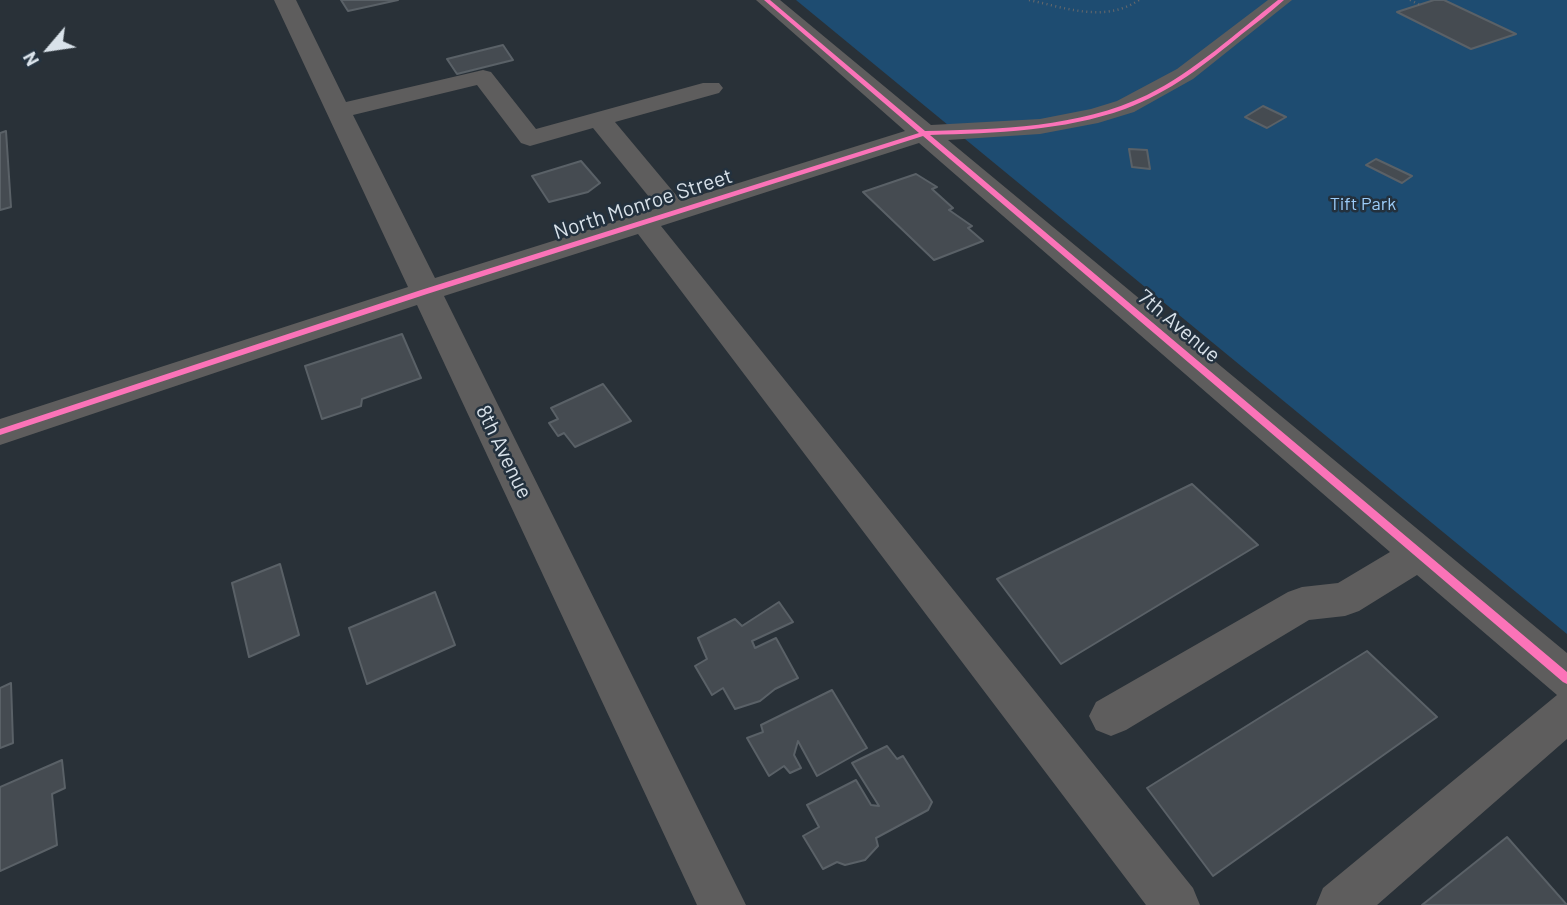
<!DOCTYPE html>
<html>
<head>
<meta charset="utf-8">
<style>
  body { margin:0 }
  #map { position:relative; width:1567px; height:905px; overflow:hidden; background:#293138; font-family:Barlow,sans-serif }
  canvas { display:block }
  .north { position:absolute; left:14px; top:14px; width:70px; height:70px; -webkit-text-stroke:5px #23313e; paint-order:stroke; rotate:241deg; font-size:19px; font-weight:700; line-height:28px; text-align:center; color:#d9e2ea }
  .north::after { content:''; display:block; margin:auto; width:24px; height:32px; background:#d9e2ea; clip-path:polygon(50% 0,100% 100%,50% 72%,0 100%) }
</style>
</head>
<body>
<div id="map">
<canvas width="1567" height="905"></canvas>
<div class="north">N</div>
</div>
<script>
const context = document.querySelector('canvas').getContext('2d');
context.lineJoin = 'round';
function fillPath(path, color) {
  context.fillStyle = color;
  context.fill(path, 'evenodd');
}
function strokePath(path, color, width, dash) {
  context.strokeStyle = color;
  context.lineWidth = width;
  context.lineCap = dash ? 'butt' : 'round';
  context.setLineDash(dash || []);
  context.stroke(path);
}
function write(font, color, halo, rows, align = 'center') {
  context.font = font + ' Barlow,sans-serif';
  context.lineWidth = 5;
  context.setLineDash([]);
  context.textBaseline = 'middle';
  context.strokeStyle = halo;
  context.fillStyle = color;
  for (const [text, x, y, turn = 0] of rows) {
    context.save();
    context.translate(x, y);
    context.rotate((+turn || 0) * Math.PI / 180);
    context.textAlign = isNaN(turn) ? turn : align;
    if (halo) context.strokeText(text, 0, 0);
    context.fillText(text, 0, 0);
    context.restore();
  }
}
fillPath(new Path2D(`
  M796,0H1567V634Z`), '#1e4c71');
const building = new Path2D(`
  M341,0H398L348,11Z
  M1434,0H1444L1516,34L1471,49L1397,12Z
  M503,45L513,60L457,74L447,59Z
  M1263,106L1286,117L1267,128L1245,117Z
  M6,131L11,207L0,210V133Z
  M1129,149L1147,150L1150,169L1132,167Z
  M1376,159L1412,176L1402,183L1366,165Z
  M581,161L600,183L588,192L549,202L532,176Z
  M916,174L937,187L932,189L953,208L949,210L972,226L968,228L983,241L934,260L863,192Z
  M402,334L421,378L362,399L361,406L322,419L305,366Z
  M603,384L631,421L575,447L564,433L558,436L549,423L558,419L551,408Z
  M1192,484L1258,545L1061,664L997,579Z
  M280,564L299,635L249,657L232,583Z
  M435,592L455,645L367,684L349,628Z
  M779,602L793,622L752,641L755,648L776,638L798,678L775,689L760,701L735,709L723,688L712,695L695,666L707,659L698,638L735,619L742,626Z
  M1367,651L1437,717L1213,876L1147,788Z
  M11,683L13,743L0,748V688Z
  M832,690L867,748L817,776L798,741L794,755L801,768L790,773L784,766L769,776L747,738L763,732L761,725Z
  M887,746L897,759L903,756L932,802L928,810L876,838L878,846L865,860L845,865L837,862L823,869L803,836L819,827L807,805L856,780L871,805L879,806L852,763Z
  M62,760L65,788L52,794L57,845L0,871V787Z
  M1507,837L1567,905H1422Z`);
fillPath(building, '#454b51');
strokePath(building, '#5a6167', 2);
strokePath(new Path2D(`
  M1029,0C1066,8 1105,23 1139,0
  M1410,0L1420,5`), '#68696b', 2.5, [1, 3.5]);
fillPath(new Path2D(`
  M274,0H296L346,102L483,70L491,72L536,129L703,83H719L723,88L719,93L615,122L681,201L905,131L756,0H780L931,125L1040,119L1091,109L1117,101L1177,69L1268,0H1292L1193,79L1134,112L1098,123L1040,134L948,140L1567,653V739L1377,905H1316L1323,888L1557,695L1417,575L1359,611L1345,616L1309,620L1126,730L1111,736L1096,730L1089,716L1096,702L1288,592L1302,587L1338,583L1390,552L919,143L661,226L1193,888L1200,905H1146L638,234L444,296L746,905H697L417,305L0,445V419L408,287ZM477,85L521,143L530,146L593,128L658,208L435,278L353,115Z`), '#5e5d5d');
fillPath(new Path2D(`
  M764,0H770L925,131C1000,129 1078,128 1147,95C1195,71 1236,33 1278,0H1284C1271,12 1256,23 1242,34C1207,63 1169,93 1125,109C1063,131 996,133 930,135L1567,672V684L1563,682L923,136L427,294L0,435V429L421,290L919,133Z`), '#fb73b8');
write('18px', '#9cccf8', '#23313e', [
  ["Tift Park",1363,204]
]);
write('21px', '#d9e2ea', '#23313e', [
  ["North Monroe Street",643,204,-18],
  ["7th Avenue",1179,326,40],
  ["8th Avenue",504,452,64]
]);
</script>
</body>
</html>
